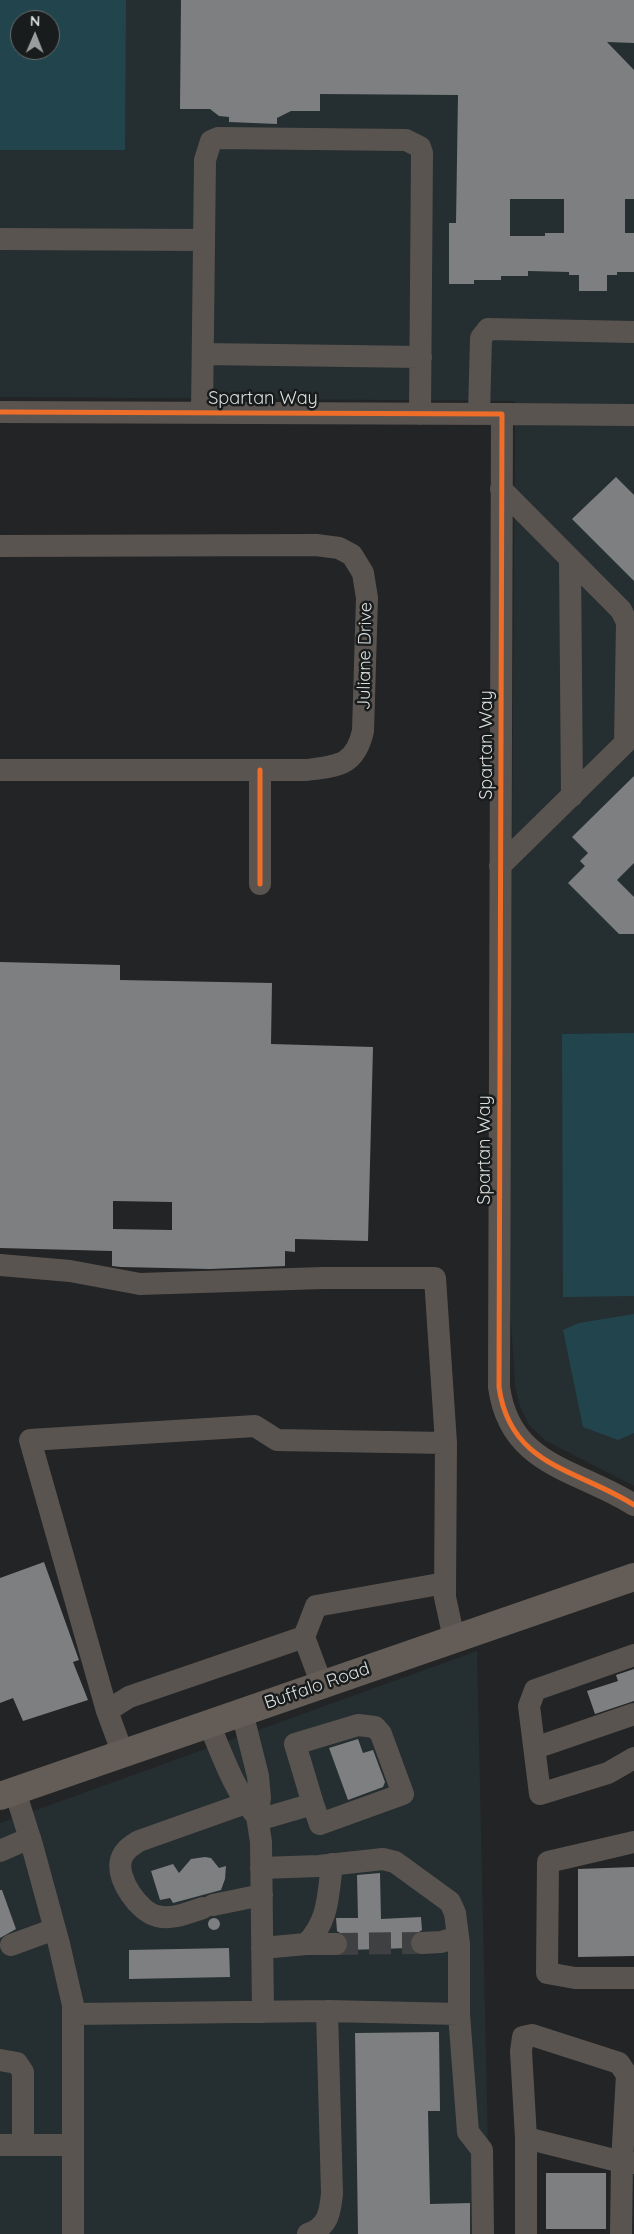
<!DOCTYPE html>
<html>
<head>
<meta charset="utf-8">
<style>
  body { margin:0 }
  #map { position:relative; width:634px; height:2234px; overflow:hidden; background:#232425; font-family:Quicksand,sans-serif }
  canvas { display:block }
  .north { position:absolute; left:10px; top:10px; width:50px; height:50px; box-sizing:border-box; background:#191c1c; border:1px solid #676a6a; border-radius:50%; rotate:1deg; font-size:14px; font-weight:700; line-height:20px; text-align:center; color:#dcdede }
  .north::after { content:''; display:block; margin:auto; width:18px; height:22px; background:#9b9d9d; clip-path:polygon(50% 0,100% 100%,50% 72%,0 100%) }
</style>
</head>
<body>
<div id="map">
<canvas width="634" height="2234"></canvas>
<div class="north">N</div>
</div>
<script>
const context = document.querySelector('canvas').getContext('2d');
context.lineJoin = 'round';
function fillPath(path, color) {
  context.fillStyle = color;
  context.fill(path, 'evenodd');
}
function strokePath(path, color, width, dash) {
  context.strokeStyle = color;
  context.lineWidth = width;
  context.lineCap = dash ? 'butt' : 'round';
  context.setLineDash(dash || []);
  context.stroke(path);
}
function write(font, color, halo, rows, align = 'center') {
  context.font = font + ' Quicksand,sans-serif';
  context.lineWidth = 5;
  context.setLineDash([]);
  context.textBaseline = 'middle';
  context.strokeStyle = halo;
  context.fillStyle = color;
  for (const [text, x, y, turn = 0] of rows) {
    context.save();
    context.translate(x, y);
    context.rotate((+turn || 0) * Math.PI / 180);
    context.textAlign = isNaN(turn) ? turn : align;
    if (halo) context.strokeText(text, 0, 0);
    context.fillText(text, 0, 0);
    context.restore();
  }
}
fillPath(new Path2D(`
  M0,0H634V1486L546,1441L529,1425L520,1407L515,1386L509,1292L515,401L0,397ZM20,20H50V50H20Z
  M477,1651L490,2234H0V1823Z`), '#252e30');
fillPath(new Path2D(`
  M0,0H126L125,150H0ZM20,20H50V50H20Z
  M634,1033V1296L563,1297L562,1034Z
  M634,1314V1433L618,1440L583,1427L563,1330L579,1323Z`), '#22454d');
fillPath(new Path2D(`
  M181,0H634V43L607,42L634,70V199H625V233H634V272H617V275H607V291H579V275H569V272L528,271V276H501V280H474V284H449V223H456L458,95L320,94V111H291L277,118V124L229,122V117L219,116L210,109H180ZM510,199H564V233H545V236H510Z
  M616,477L634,495V581L572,519Z
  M634,776V863L617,880L634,897V934H619L568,883L585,866L580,861L588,853L572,837Z
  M0,962L120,965V980L272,983L271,1044L373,1047L368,1241L295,1239V1252L285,1251V1266L210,1269L121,1267L112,1266V1251L0,1248ZM113,1201L172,1202V1230L113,1229Z
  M44,1562L79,1660L73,1662L88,1700L23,1721L13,1698L0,1703V1578Z
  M634,1669V1701L595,1714L587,1691L618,1681L616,1675Z
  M358,1739L363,1753L373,1750L385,1782L383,1787L348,1800L329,1748Z
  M205,1857L211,1858L219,1868L226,1866L225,1879L221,1890L173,1903L170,1898L160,1900L151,1871L173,1864L179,1873L191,1859Z
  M634,1867V1956L578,1957V1869Z
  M380,1873L381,1919L421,1917L422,1930L411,1937L410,1948L348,1950V1938L337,1931L336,1918H358L357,1875Z
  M0,1890H2L16,1929L0,1938Z
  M208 1924a6 6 0 1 1 12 0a6 6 0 1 1-12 0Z
  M229,1948L230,1977L129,1979V1950Z
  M439,2032L440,2111H428L430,2204L470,2203V2234H358L355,2033Z
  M546,2173H606V2229H546Z`), '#7e7f80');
strokePath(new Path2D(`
  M336,1944L422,1943`), '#3f4041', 22, [22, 11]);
strokePath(new Path2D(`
  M0,239L204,240
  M203,354L421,357
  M0,412L502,414L499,1387C510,1467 578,1469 634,1505
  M202,413L205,160L211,141L218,138L406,140L420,147L422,153L420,414
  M479,414L481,338L488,329L634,332
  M502,414L634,415
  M0,546L316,545L339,548L352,555L363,573L367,598L363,731C355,766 338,766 306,770H0
  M570,559L572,796
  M500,866L625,743L627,622L621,610L501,489
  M260,884V770
  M0,1265L70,1271L140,1284L323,1278H435L446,1443
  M304,1637L322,1685
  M634,1655L535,1690L529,1706L540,1794L608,1773L634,1758
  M107,1711L129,1697L304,1637L316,1606L445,1583
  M242,1712L258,1776L260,1798L257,1816L261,1842L263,2012
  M209,1724C222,1754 233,1788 255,1814
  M535,1748L634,1714
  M123,1754L107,1711L30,1440L255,1426L277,1440L446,1443L445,1597L454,1639
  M15,1791L32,1845L59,1944L73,2005V2234
  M258,1820L313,1804L320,1824L403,1794L381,1734L375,1727L358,1725L295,1744L313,1804
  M634,1842L548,1862L547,1973L575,1978H634
  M0,1851L30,1838
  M261,1868L319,1866L383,1859L395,1862L450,1902L455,1913L459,1944V2014
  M213,1905L262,1895
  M203,1908C187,1913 173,1920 157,1916C139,1912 116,1879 121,1860C124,1850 131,1846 139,1841L246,1803
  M422,1943L441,1942L458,1937
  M306,1944H336
  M11,1945L55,1929
  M262,1948L306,1944C329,1921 328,1895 332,1864
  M73,2014L327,2011L459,2014L468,2132L482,2150L483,2234
  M0,2060L17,2063L23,2072V2145
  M526,2138L622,2162L634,2163
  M0,2145H73
  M308,2234C328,2227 330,2213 332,2194L327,2011
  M526,2234V2138L521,2051L523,2037L532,2035L619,2063L627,2075L622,2162L621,2234`), '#5a5450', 22);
strokePath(new Path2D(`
  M0,1796L634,1577`), '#645d57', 28);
strokePath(new Path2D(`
  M0,412L502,414L499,1387C510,1467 578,1469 634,1505
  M260,884V770`), '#ee6e29', 5);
write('18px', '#dcdede', '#191c1c', [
  ["Spartan Way",263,399],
  ["Juliane Drive",365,656,-89],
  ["Spartan Way",487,745,-90],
  ["Spartan Way",485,1150,-90],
  ["Buffalo Road",317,1686,-19]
]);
</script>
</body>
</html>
